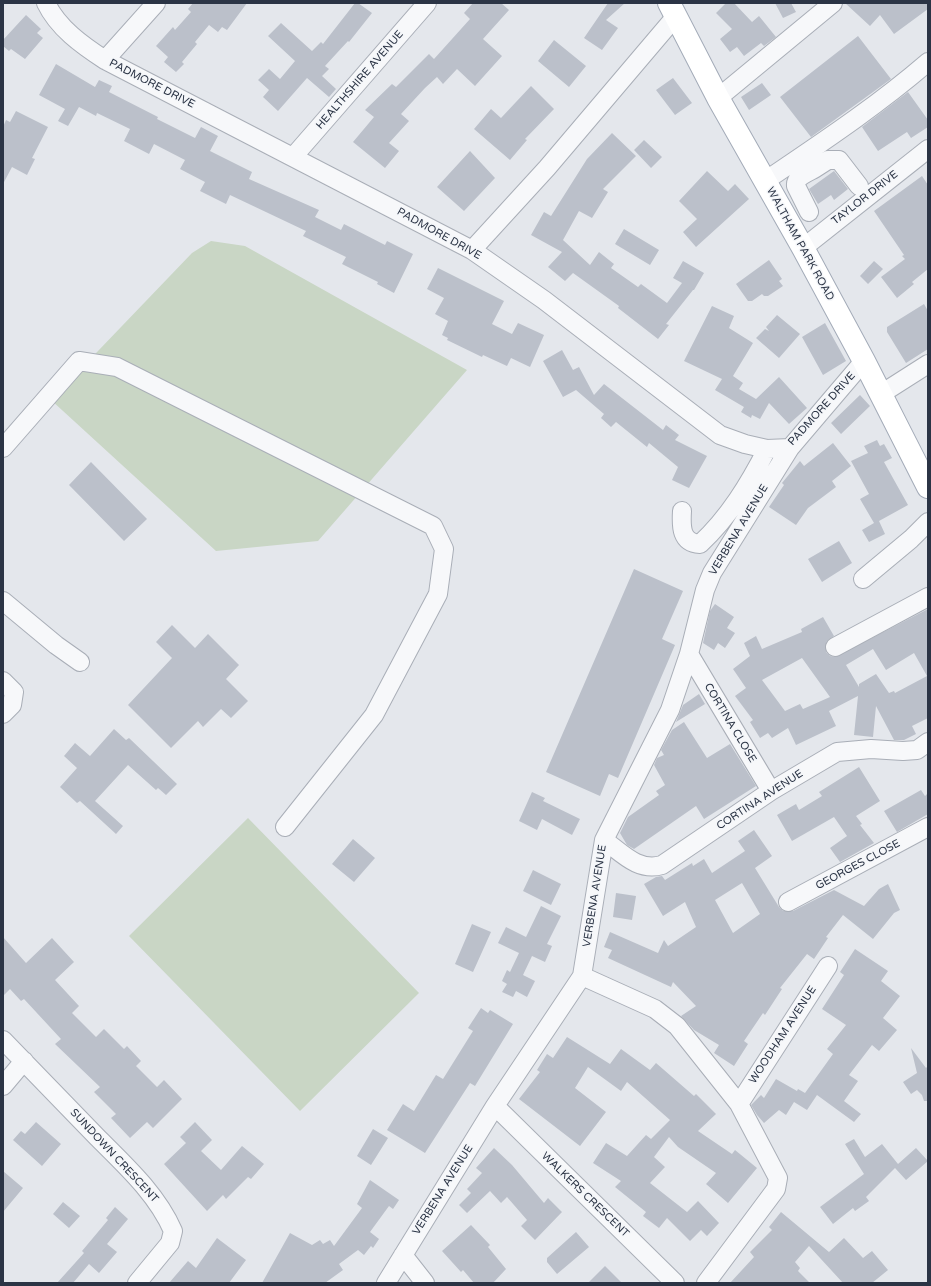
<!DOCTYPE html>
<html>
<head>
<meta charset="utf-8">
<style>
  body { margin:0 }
  #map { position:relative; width:931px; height:1286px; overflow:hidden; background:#e4e7ec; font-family:"Varela Round",sans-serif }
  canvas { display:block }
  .frame { position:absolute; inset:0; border:4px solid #2b3445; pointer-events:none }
</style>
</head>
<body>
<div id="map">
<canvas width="931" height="1286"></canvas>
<div class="frame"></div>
</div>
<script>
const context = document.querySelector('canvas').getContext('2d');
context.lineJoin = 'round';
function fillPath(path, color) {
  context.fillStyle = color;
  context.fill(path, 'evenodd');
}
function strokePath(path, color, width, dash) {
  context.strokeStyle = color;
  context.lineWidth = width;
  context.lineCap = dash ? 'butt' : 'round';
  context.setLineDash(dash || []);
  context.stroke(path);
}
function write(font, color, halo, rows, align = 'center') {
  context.font = font + ' "Varela Round",sans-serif';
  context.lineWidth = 3;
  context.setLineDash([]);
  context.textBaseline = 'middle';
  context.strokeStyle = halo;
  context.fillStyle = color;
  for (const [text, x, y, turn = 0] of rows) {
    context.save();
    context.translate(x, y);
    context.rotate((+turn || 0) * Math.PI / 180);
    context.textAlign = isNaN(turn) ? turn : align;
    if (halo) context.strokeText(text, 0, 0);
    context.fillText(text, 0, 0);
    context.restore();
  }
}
fillPath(new Path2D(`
  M211,241L245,246L467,370L318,541L216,551L51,400L192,253Z
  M248,818L419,993L300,1111L129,936Z`), '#c9d6c5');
fillPath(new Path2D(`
  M193,3H247L227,30L222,27L218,32L209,25L195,42L197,44L182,62L184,64L176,72L164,62L168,57L156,46L173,27L175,30L191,12L188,9Z
  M355,3H358L372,13L349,42L348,41L325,66L329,69L322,76L336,89L329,97L307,78L278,111L263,97L269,90L258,80L269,69L280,79L295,61L268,36L281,23L312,51L321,42L323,44Z
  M473,3H501L509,10L483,39L502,56L475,86L457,69L443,84L437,77L425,88L401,114L409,121L389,143L399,151L385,168L353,142L374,117L365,110L392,84L396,87L429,54L434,59L470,19L464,13Z
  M608,3H625L606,20L618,28L602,50L584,38Z
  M726,3H734L752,22L759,16L776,37L764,46L761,43L744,56L737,47L730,52L720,39L732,29L716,13Z
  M775,3H791L796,12L783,18Z
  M845,3H928V9L894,34L880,15L870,26Z
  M26,15L41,29L37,33L43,38L25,59L11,49L9,51L3,46V40Z
  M858,36L891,79L811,137L780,97Z
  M554,40L586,66L569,87L538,61Z
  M56,64L95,87L99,80L112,86L109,92L158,117L157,119L195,138L201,127L218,136L210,151L252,172L249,179L319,210L315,217L341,230L344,224L385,245L387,241L413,254L394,293L377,284L378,282L342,264L346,257L303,236L306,231L230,195L226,204L200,191L205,182L180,169L185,160L154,144L149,154L124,141L130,129L97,113L96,116L79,107L68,126L58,121L65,109L39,95Z
  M673,78L692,103L675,115L656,90Z
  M762,83L771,95L749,110L741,97Z
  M531,86L554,109L525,139L527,140L510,160L474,129L491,109L501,118Z
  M908,92L928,120V127L911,138L907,132L878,151L862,127Z
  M16,111L48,127L32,158L35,159L27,175L12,167L3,184V127L6,120L10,122Z
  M612,133L636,156L603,189L608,192L592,218L579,211L563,240L590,265L599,252L614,264L611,268L638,287L641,284L667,303L682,283L673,278L683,261L704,273L694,290H693L666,324L669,325L658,339L618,308L619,306L573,273L565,281L548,267L562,252L531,235L544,212L551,216L587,159Z
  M644,140L662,157L651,168L634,150Z
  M470,151L495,178L464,211L437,187Z
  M707,171L728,191L735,184L749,199L696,247L683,232L697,219L679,201Z
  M834,171L848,189L834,200L831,195L818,204L809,189Z
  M922,176L928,185V269L912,282L914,284L897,298L881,277L905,259L902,256L904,255L874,211Z
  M624,229L659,250L650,265L615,244Z
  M769,260L782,279L779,281L783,286L768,296H764L762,294L752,301H748L736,284Z
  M874,261L883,269L868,284L860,276Z
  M438,268L504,301L492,324L512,334L518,323L544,335L530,367L511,358L507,366L483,355L482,357L447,340L448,338L442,335L448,321L435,314L444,298L427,289Z
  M924,304L928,311V349L906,363L887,332V327Z
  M712,306L734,316L729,328L753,343L733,376L743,383L739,389L756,399L779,377L807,408L789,424L769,403L760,419L752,415L751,418L741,412L744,407L715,390L722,379L684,361Z
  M777,315L800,334L779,358L756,338L765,329L769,331L766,327Z
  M825,323L846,361L823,375L802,337Z
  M562,350L573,370L579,367L594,395L604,384L663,430L666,425L679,435L675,440L707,456L689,488L672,480L678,467L649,443L647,447L616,422L611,427L601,418L604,414L576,390L563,397L543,361Z
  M860,395L870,406L841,434L831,423Z
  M877,440L880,446L884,444L892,458L884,462L908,505L879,521L885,534L869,542L862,530L874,523L860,499L869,494L851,461L868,453L864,446Z
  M833,443L851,466L832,481L836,487L808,508L796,525L769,507L784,485L782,483L800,461L804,466Z
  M91,462L147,519L124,541L69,485Z
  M839,541L852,563L822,582L808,559Z
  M634,569L683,591L662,639L675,645L618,778L609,774L600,796L546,772Z
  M715,604L734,617L727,628L735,633L725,648L718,643L714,650L703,643L710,611Z
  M928,609V718L912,726L916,734L904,740H894L876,706L873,737L854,735L858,696L829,711L836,726L796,745L788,728L772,738L768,733L760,738L750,722L753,720L735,696L746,688L733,669L750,656L744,643L756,636L762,649L802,632L801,629L823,617L834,636L826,642V652L830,656L835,657ZM873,649L886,670L914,653L927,676L895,693L894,691L889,693L876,674L859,684V687L846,665ZM802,658L830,697L803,709L800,704L785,711L762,680Z
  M172,625L195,648L208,634L239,665L226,679L248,701L231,718L221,709L203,727L198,721L171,748L128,705L172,658L156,642Z
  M699,694L705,704L676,722L683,705Z
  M684,722L707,758L730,744L756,786L704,819L696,806L634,849L627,845L620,833L628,817L659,795L656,791L665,785L654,765L657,758L664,755L661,750L672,730Z
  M114,729L126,740L129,738L177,784L166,795L158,788L156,790L128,765L95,801L123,826L116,834L80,801L77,803L60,787L77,768L64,756L75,743L90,756Z
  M859,767L880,801L856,816L862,824L860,825L874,843L840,862L830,848L847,836L834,817L792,841L777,815L796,804L799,810L822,796L819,792Z
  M921,790L925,796L928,793V814L897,832L884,811Z
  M532,792L545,798L543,801L580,819L572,835L542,819L537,830L519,821Z
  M754,830L772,856L755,868L779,907L783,911H793L834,890L864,906L879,889L888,884L900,910L894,913L873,939L843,915L826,937L828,938L814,959L807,954L780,988L782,989L765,1015L763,1013L744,1041L748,1044L734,1066L714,1053L719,1045L694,1030L681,1016L696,1006L673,982L671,987L608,958L612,950L604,947L610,932L658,953L664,940L668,946L696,927L685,902L663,916L644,884L656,877L662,876L665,880L692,863L693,866L704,859L712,873L745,851L738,841ZM742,883L760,914L733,933L715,900Z
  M353,839L375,858L354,882L332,864Z
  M533,870L561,884L551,905L523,891Z
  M616,893L636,896L632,920L613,917Z
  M541,906L561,916L547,944L552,946L545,962L532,956L523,975L535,981L527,997L516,991L513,997L502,992L507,984L502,981L507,970L510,972L519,953L498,943L506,927L526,937Z
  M472,924L491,932L473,972L455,964Z
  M3,937L26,963L52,938L74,962L55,980L79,1006L72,1013L96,1037L104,1029L124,1049L127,1046L141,1061L136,1066L157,1087L164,1080L182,1099L153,1128L147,1122L130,1138L111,1118L116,1114L94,1092L100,1087L55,1044L61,1039L24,999L21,1001L10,989L3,996Z
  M855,949L888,971L881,981L900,996L883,1018L897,1030L879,1051L872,1045L849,1075L858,1081L844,1101L861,1114L854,1122L817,1095L807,1110L794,1102L786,1115L779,1110L764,1123L757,1115L751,1105L761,1095L764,1098L776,1079L797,1091L798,1089L805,1093L833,1054L827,1049L846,1025L822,1009L844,975L840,972Z
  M481,1008L488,1013L490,1010L513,1024L475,1086L470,1083L425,1153L387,1130L403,1104L414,1111L436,1075L443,1079L473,1031L468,1028Z
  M567,1037L610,1064L621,1049L650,1070L656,1063L694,1096L696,1094L716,1114L698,1131L732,1154L735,1150L757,1168L728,1203L706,1184L716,1173L678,1147L669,1137L654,1157L665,1167L650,1183L687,1212L698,1201L719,1223L707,1236L701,1230L690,1241L667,1218L659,1228L643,1216L646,1212L615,1187L621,1181L593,1163L606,1143L627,1156L646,1135L651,1139L670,1120L627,1082L621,1091L588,1067L575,1088L606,1112L580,1146L519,1099L540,1072L537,1070L547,1054L553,1058Z
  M911,1048L926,1068L928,1066V1101H924L922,1095L917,1090L911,1094L903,1082L917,1073Z
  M36,1122L61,1144L42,1166L13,1140L21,1131L25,1134Z
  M195,1122L212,1140L201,1151L221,1170L242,1146L264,1164L251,1179L248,1177L226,1199L223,1195L207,1211L164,1164L186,1143L180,1137Z
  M373,1129L388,1138L371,1165L357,1156Z
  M854,1139L865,1157L882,1144L898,1164L916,1148L928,1161L906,1180L895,1168L866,1197L869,1201L855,1211L853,1208L833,1224L820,1207L864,1174L845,1144Z
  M494,1148L512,1165L544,1203L548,1198L562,1212L535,1240L521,1226L527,1220L507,1197L501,1203L490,1191L467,1213L459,1205L471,1193L467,1189L482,1173L476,1168Z
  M3,1171L23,1188L3,1212Z
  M370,1180L399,1200L393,1209L389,1206L370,1232L379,1239L373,1248L371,1246L364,1255L358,1250L339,1264L343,1270L325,1283H262L290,1233L312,1245L320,1240L323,1244L330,1240L334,1246L362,1208L357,1204Z
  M63,1202L80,1216L69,1228L53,1214Z
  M115,1207L128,1219L107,1244L117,1252L99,1273L89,1264L73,1283H57L84,1253L82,1251L108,1220L106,1218Z
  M781,1212L829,1252L844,1238L863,1258L872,1251L888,1270L872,1283H843L809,1246L795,1262L800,1268L798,1271L810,1283H730L754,1257L750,1252L772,1230L769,1227Z
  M471,1225L490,1245L488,1247L506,1269L493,1283H474L463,1270L461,1272L442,1251Z
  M576,1232L589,1247L557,1274L547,1262V1258Z
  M217,1238L246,1260L229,1283H169L188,1261L196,1268Z
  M605,1266L622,1283H588Z`), '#bbc0ca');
const minor = new Path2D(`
  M46,3C58,28 82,45 105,60L472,250L544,300L720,435L745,444L767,449L790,448L864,361
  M105,60L156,3
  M718,98L833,3
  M804,155L814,169C807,173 795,177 796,186L809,212
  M293,157L427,3
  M814,169L828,160H839L859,186
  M765,181C821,143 877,106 928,62
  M803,248L928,149
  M472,250L547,168L676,16
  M881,394L928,364
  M3,448L79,361L117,367L433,526L444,549L438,594L374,715L285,827
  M682,511C681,527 681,543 700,544C729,517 749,484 767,449
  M863,579L911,539L928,522
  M3,601L56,645L80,662
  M835,647L928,597
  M689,654L771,791
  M3,681L14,692L12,705L3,714
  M604,840C622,853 638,872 662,865L771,791L837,752L871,749L903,751L917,750L928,742
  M788,902L928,827
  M582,976L655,1009L677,1026L739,1104L778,1178L776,1189L706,1283
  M3,1040C34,1072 66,1105 97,1137C125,1165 157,1194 173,1231L170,1243L137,1283
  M3,1086L24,1061
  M739,1104L828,966
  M495,1106L675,1283
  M403,1255L425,1283
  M386,1283L495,1106L582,976L604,840L670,710L689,654L705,590L712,573L790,448`);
const major = new Path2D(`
  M669,3L718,98L803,248L864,361L928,487`);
strokePath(minor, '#a9aeb7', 20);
strokePath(major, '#a3abb8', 24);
strokePath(minor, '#f7f8fa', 18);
strokePath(major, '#fff', 22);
write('11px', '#2b3445', '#f4f6f9', [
  ["HEALTHSHIRE AVENUE",360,80,-49],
  ["PADMORE DRIVE",152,84,27],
  ["TAYLOR DRIVE",865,198,-38],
  ["PADMORE DRIVE",439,234,29],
  ["WALTHAM PARK ROAD",800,244,61],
  ["PADMORE DRIVE",822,409,-48],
  ["VERBENA AVENUE",739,530,-59],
  ["CORTINA CLOSE",730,723,59],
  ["CORTINA AVENUE",760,800,-33],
  ["GEORGES CLOSE",858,865,-28],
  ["VERBENA AVENUE",595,896,-81],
  ["WOODHAM AVENUE",783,1035,-57],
  ["SUNDOWN CRESCENT",114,1156,47],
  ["VERBENA AVENUE",443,1190,-58],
  ["WALKERS CRESCENT",585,1195,44]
]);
</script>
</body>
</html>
